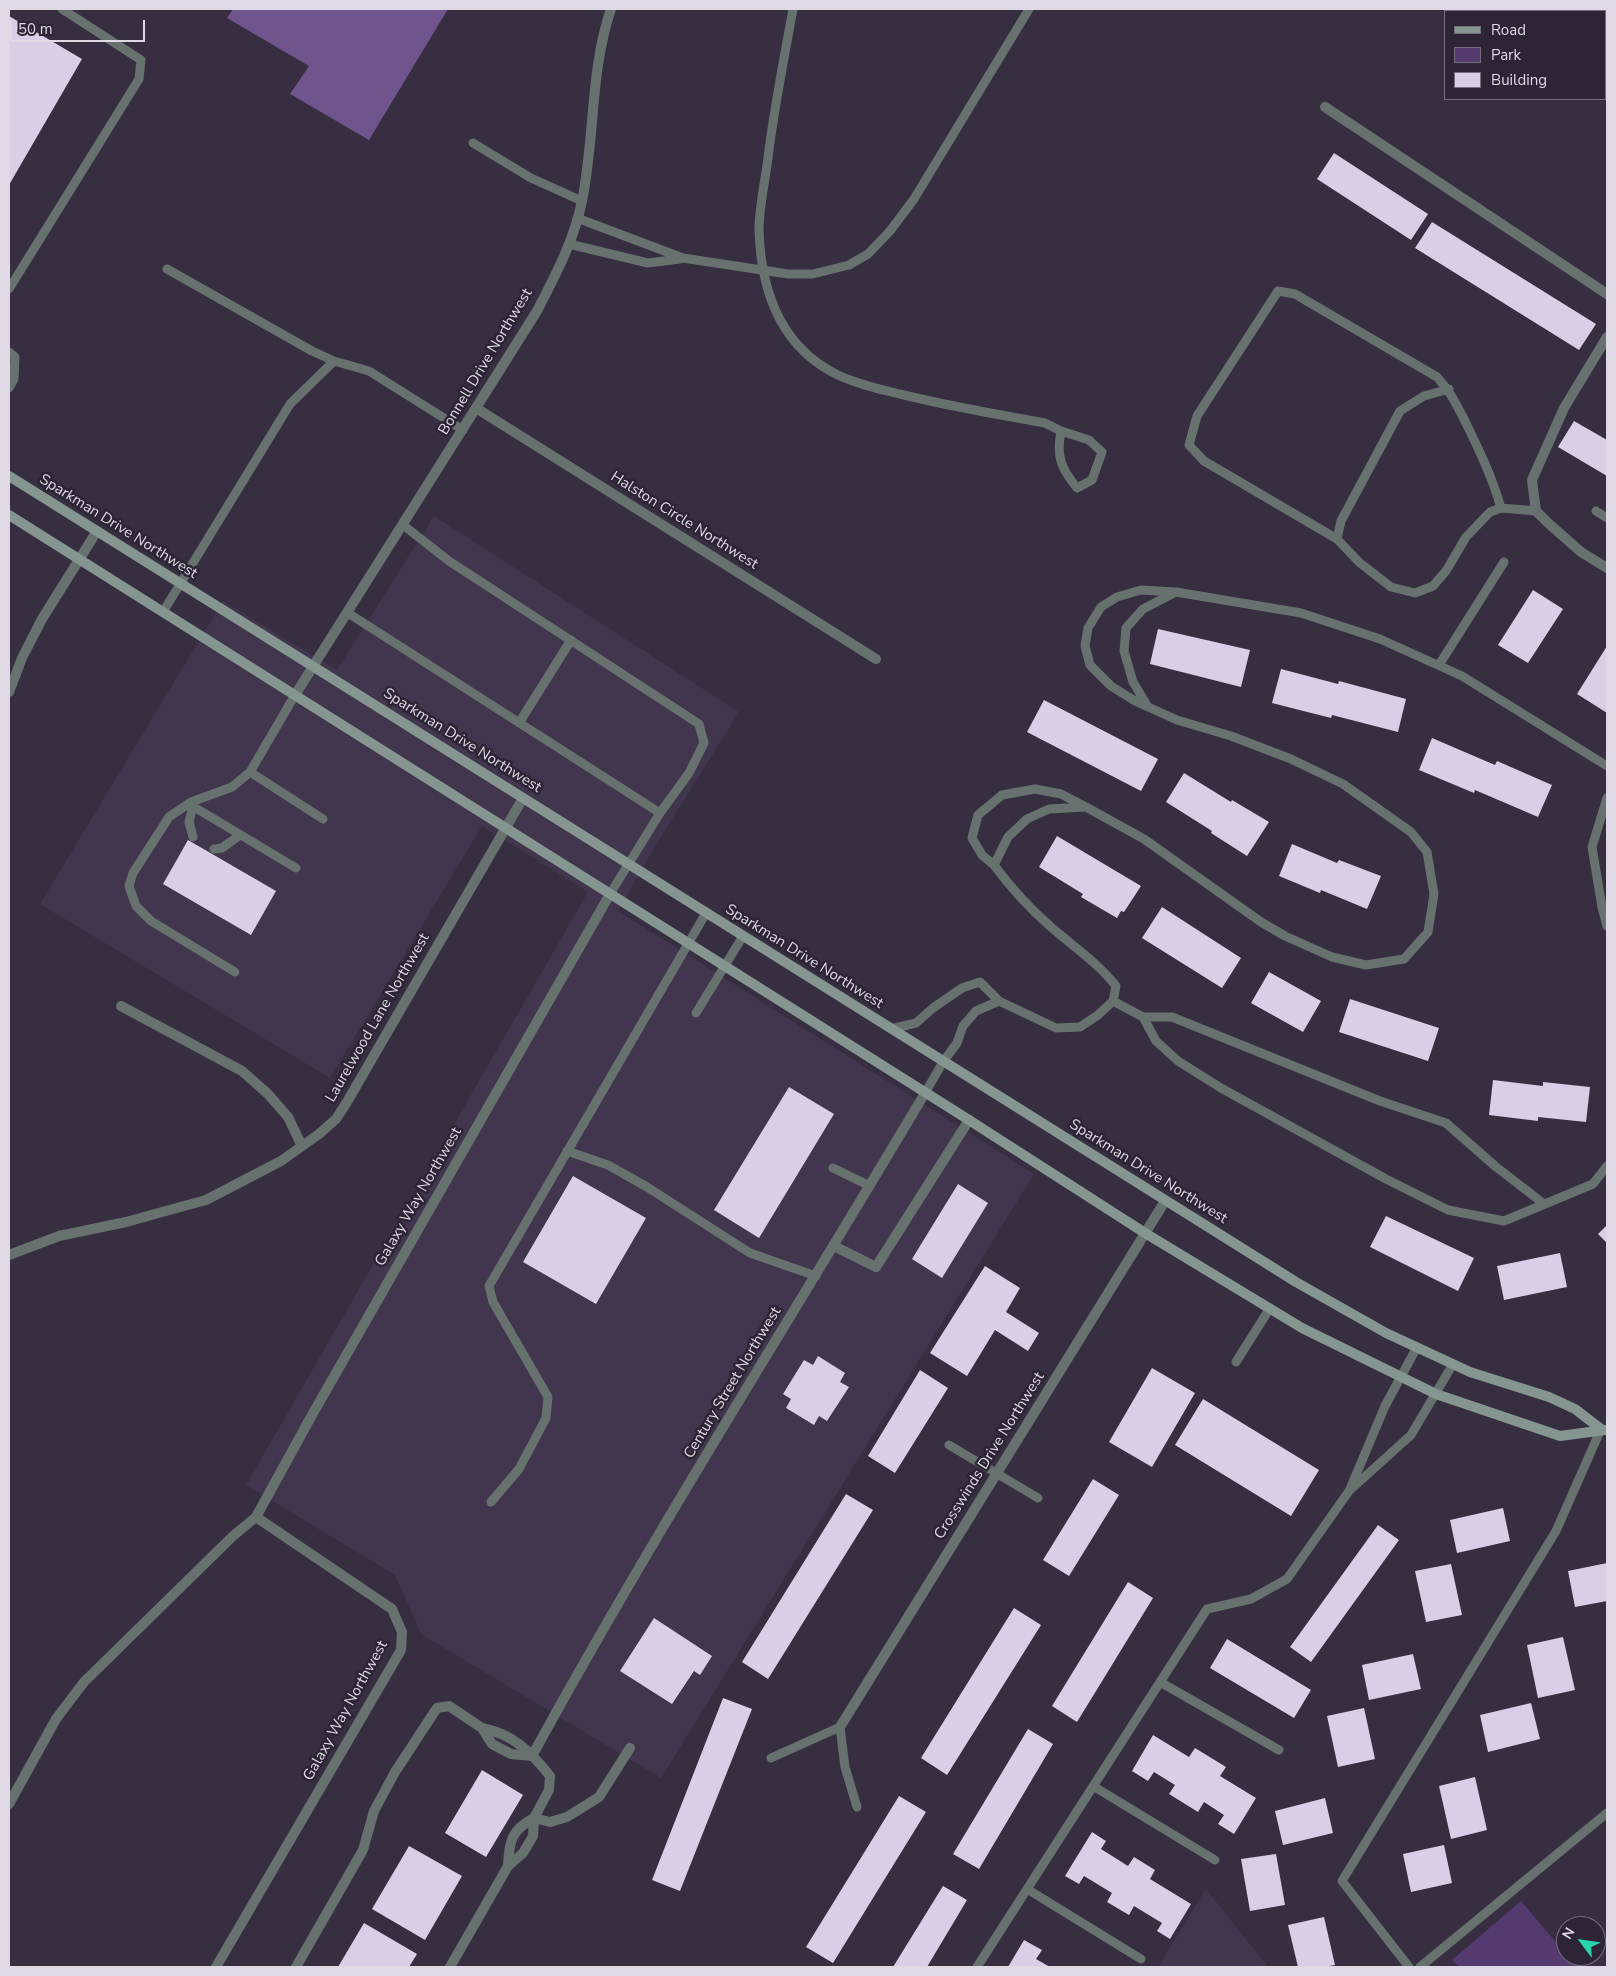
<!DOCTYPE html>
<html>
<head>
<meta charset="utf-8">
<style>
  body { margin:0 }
  #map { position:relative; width:1616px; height:1976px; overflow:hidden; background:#372f41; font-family:"Nunito Sans",sans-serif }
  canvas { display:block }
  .frame { position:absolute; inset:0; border:10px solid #ded9e5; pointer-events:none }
  .legend { position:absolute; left:1444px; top:10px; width:162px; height:90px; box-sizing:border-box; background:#2d2536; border:1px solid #746d7c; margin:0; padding:6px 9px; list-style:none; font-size:15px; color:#ded9e5 }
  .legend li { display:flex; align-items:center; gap:10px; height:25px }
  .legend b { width:25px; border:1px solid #746d7c }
  .north { position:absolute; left:1556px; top:1916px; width:50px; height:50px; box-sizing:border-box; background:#2d2536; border:1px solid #746d7c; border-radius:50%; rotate:301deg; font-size:14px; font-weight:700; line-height:20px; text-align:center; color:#ded9e5 }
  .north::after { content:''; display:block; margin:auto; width:18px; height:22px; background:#28d5ad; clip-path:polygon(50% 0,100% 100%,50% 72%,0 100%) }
  .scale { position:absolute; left:10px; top:20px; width:135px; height:22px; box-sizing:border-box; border:2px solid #ded9e5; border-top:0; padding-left:6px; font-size:15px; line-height:18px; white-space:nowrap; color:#ded9e5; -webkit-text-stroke:4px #2d2536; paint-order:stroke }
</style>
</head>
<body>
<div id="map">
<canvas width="1616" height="1976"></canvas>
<div class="frame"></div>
<ul class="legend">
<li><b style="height:6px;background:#84968f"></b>Road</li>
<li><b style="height:14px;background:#543a6f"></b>Park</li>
<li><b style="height:14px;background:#d8cee5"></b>Building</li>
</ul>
<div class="north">N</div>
<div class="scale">50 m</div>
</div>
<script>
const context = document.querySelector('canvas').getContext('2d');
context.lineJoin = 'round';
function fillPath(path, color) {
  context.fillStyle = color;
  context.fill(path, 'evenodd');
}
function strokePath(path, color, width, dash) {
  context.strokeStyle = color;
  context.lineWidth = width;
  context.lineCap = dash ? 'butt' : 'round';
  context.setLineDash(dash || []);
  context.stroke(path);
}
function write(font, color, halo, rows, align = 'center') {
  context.font = font + ' "Nunito Sans",sans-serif';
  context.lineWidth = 5;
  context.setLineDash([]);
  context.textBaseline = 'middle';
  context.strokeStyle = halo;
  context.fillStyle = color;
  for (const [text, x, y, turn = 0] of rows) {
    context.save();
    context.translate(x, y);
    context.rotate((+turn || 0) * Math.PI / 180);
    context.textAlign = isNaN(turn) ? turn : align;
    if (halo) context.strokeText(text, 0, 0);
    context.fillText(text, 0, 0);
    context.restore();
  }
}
fillPath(new Path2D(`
  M434,516L739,712L654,848L618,911L1034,1174L661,1778L421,1634L395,1575L246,1485L588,892L482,826L330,1078L40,904L223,601L337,670Z
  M1206,1889L1268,1967H1158Z`), '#41364e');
fillPath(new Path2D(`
  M1521,1901L1566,1954V1956L1578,1967H1459L1452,1960Z`), '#543a6f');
fillPath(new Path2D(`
  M233,9H448L369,140L290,94L309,66L227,18Z`), '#70548e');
fillPath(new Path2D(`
  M9,16L82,59L9,185Z
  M1334,153L1428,214L1411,240L1317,179Z
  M1432,222L1596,324L1579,350L1415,248Z
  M1574,421L1607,440V476L1558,447Z
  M1533,590L1563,609L1528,663L1498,645Z
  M1158,629L1250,650L1241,687L1150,664Z
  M1607,646V713L1577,694Z
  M1281,669L1338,684L1339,681L1406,699L1398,732L1332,715L1331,718L1272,703Z
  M1044,700L1158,759L1141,791L1027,732Z
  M1432,738L1495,765L1497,761L1552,785L1538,817L1475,790L1474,793L1419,770Z
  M1184,773L1231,802L1232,800L1269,822L1247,856L1211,833L1212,831L1166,802Z
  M1057,836L1141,886L1124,912L1121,911L1117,918L1081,897L1083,894L1039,867Z
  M188,840L276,891L251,935L163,884Z
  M1292,844L1337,863L1339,860L1381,876L1367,909L1321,890L1320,893L1279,876Z
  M1162,907L1241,958L1222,988L1142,938Z
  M1269,972L1321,1001L1303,1032L1251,1003Z
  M1350,999L1439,1028L1428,1061L1339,1032Z
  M1493,1080L1543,1086V1082L1590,1087L1586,1122L1538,1117V1121L1489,1115Z
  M789,1087L834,1114L759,1238L714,1210Z
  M573,1176L646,1218L596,1304L523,1262Z
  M958,1184L988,1203L942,1278L912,1259Z
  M1386,1216L1474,1258L1458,1291L1370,1247Z
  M1607,1225V1243L1598,1234Z
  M1560,1253L1567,1287L1504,1300L1497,1266Z
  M985,1266L1020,1288L1006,1312L1039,1333L1028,1351L995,1330L967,1376L930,1353Z
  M818,1356L845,1373L840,1382L849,1387L827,1421L819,1416L814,1425L786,1408L791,1399L783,1394L804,1360L813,1365Z
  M1152,1368L1195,1393L1152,1467L1109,1442Z
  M920,1370L948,1388L895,1473L868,1456Z
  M1203,1399L1319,1470L1291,1516L1175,1445Z
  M1093,1479L1119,1495L1069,1576L1043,1560Z
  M846,1494L873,1510L768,1679L742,1662Z
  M1503,1508L1510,1541L1457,1553L1450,1520Z
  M1378,1525L1399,1540L1311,1662L1290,1647Z
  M1607,1563V1601L1575,1607L1568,1571Z
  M1451,1564L1462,1615L1426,1622L1415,1571Z
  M1128,1582L1153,1598L1077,1722L1052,1706Z
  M1014,1608L1041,1625L947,1775L921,1758Z
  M654,1618L712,1656L700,1675L694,1671L672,1704L620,1671Z
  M1563,1637L1575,1690L1538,1698L1527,1645Z
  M1227,1639L1311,1690L1294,1718L1210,1668Z
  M1413,1654L1421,1689L1369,1700L1362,1665Z
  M723,1698L752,1709L680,1891L652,1880Z
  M1531,1703L1540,1739L1488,1752L1480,1715Z
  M1364,1708L1375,1759L1338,1767L1327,1716Z
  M1028,1729L1053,1744L979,1869L953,1854Z
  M1153,1735L1189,1757L1195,1748L1226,1767L1220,1776L1256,1798L1234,1834L1218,1824L1224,1815L1204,1802L1198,1812L1169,1794L1175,1785L1154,1772L1148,1781L1132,1771Z
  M482,1770L523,1795L486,1857L445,1833Z
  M1475,1777L1487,1830L1451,1839L1439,1786Z
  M899,1796L926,1812L833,1963L806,1947Z
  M1325,1798L1333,1833L1283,1845L1275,1811Z
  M1092,1832L1106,1841L1101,1849L1128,1866L1134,1857L1155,1870L1150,1879L1191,1904L1170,1939L1157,1931L1162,1923L1134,1906L1129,1915L1107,1902L1112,1893L1084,1876L1079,1884L1065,1876Z
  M1444,1845L1452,1883L1411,1892L1403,1854Z
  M409,1846L462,1876L425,1940L372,1909Z
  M1276,1854L1285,1905L1250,1911L1241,1859Z
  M943,1886L967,1900L927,1967H893Z
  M1324,1917L1335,1965L1323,1967H1298L1288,1925Z
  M364,1923L417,1954L409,1967H338Z
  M1024,1940L1042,1950L1036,1959L1050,1967H1008Z`), '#d8cee5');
strokePath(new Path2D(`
  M793,9C784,59 774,108 768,158C765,181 759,208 759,230C761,290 780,347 838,375C857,384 879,389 900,394C947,406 996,414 1045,423L1061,431
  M473,143L531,178L582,201
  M577,218L683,258L788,274H813L849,265L868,254L890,231L914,199L1029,9
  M569,244L648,263L680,259
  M167,269L312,351L334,361
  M9,289L139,79L141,60L62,9
  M9,352L15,357L14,379L9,388
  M1061,431L1089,440L1102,452L1092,480L1077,488C1061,468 1056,457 1061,431Z
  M1501,508C1492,476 1478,448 1464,419C1455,402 1450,391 1437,377L1295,294L1278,291L1197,416L1189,445L1204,461L1337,539L1360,563L1391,587L1415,593L1433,586L1446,571L1466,537L1490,512L1501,508L1536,511
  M1596,511L1607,518
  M403,525L449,561L699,724L704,743L689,773L660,813L610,894
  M1337,539L1341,521L1400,411L1424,396L1449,389
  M163,612L290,404L334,361L369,371L463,430
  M348,613L660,813
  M1439,665L1504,562
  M1148,707L1133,682L1124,651L1126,628L1143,609L1176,592L1301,613L1380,639L1462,676L1607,766
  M519,723L571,640
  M250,772L323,819
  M1607,798L1592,847L1602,907L1607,926
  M189,804L296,868
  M193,837L189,822L193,806
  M214,849L222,848L240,835
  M994,865L982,855L972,838L978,815L1002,795L1035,789L1061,794L1086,807
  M235,972L151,921L136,906L129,886L133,873L169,817L191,802L232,787L250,772L295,695
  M1113,1001L1143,1017L1156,1041L1178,1061L1221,1088L1386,1179L1448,1210L1504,1221L1593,1184L1607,1166
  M696,1013L743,936
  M1143,1017H1172L1380,1101L1446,1123L1495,1166L1544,1204
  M891,1029L916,1023L933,1008L962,988L980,982L999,1001
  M925,1093L943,1062L957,1043L963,1026L976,1011L999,1001L1056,1028L1080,1027L1098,1015L1113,1001L1116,986C1098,963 1073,946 1051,927C1029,908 1011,888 994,865L1008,837L1027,819L1049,809L1086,807L1144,839L1261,922L1285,936L1332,957L1366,965L1404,959L1428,932L1434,894L1427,852L1411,832L1343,784L1291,759L1231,736L1177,720L1135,701L1111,686L1090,665L1085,646L1088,628L1101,607L1117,597L1141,590L1176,592
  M567,1151L608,1165L647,1187L750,1253L816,1276
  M833,1168L870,1186
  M1236,1362L1270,1308
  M949,1445L1038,1498
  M1350,1489L1385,1406L1417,1347
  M491,1502L519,1469L546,1418L548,1397L493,1302L489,1286L706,913
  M1160,1682L1279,1750
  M771,1758L840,1727L845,1767L857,1807
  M1093,1786L1215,1860
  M1027,1889L1141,1959
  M977,1967L1207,1609L1251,1599L1287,1579L1349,1491L1411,1435L1453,1364
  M1409,1967L1342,1881L1556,1531L1601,1429
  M1420,1967L1607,1813`), '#67726e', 9);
strokePath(new Path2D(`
  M1512,9L1516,11
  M1605,72L1607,74
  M1325,107L1607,294
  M1607,337L1564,408L1532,480L1536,511L1547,522L1581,552L1607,568
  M476,408L876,659
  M9,692L22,658L42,619L97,531
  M295,695L537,311C555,276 574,241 582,201C595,138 590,70 611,9
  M121,1006L242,1071L268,1094L288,1117L302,1146
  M834,1246L876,1267L969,1120
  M9,1255L59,1236L126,1222L206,1200L281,1161L319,1134L336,1119L347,1102L523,798
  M840,1727L1165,1201
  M532,1756C655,1531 794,1314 925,1093
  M9,1804L56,1719L84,1682L233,1536L256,1517L312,1415L610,894
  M508,1866C509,1842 511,1830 534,1818L550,1822L567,1817L599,1797L630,1748
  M216,1967L401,1650L402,1632L392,1609L256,1517
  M296,1967L363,1850L374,1811L395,1772L437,1708L449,1706L482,1728L492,1744L511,1754L532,1756
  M450,1967L508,1866L523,1853L533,1836L534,1818L549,1790L550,1776C531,1752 513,1734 482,1728`), '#67726e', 10);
strokePath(new Path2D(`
  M9,476L1296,1282L1386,1333L1470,1372L1549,1397L1575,1409L1601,1429
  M9,515L969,1120L1145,1233L1302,1328L1436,1394L1560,1436L1605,1430`), '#84968f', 10);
write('15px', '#ded9e5', '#2d2536', [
  ["Bonnell Drive Northwest",486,362,-59],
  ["Halston Circle Northwest",684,521,32],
  ["Sparkman Drive Northwest",118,527,32],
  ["Sparkman Drive Northwest",462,741,32],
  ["Sparkman Drive Northwest",804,957,32],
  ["Laurelwood Lane Northwest",378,1018,-60],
  ["Sparkman Drive Northwest",1148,1172,32],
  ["Galaxy Way Northwest",419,1197,-60],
  ["Century Street Northwest",733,1383,-59],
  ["Crosswinds Drive Northwest",990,1456,-58],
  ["Galaxy Way Northwest",346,1711,-61]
]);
</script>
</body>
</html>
